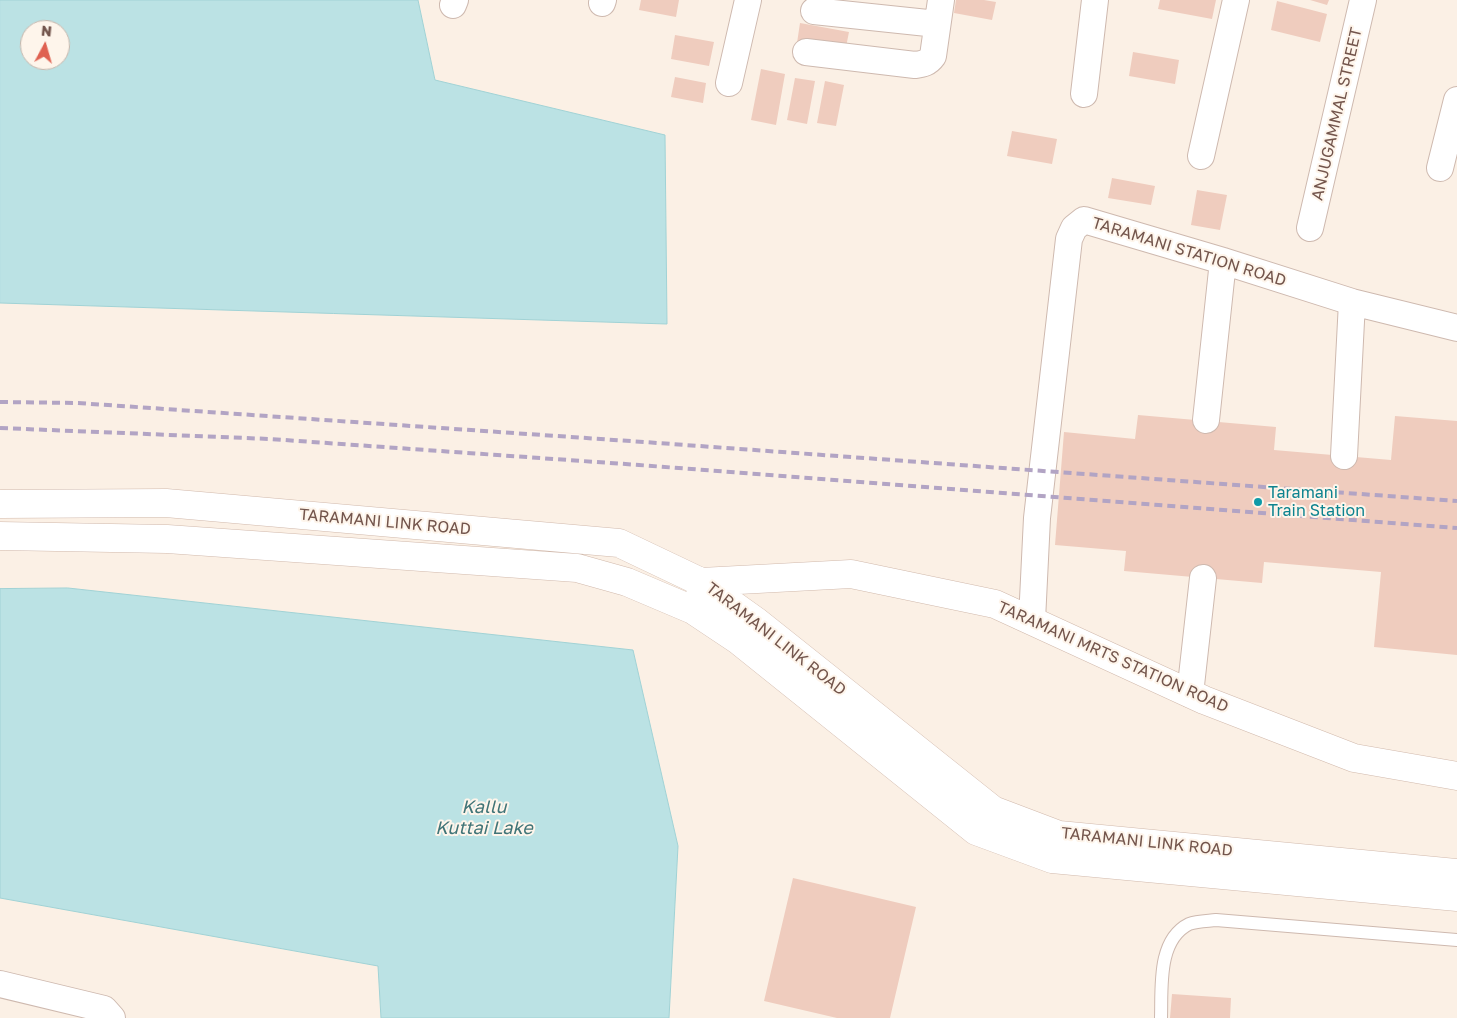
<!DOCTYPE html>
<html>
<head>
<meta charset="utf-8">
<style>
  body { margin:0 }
  #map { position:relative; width:1457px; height:1018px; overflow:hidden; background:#fbf0e5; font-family:"Golos Text",sans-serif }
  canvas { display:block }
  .north { position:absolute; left:20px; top:20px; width:50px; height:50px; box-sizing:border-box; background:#fef5eb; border:1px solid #c6b5ab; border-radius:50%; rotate:6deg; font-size:14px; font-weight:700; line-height:20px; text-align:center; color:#73554c }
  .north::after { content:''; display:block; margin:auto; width:18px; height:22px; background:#df6151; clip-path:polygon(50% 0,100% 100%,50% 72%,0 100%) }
</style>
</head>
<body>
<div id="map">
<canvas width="1457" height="1018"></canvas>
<div class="north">N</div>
</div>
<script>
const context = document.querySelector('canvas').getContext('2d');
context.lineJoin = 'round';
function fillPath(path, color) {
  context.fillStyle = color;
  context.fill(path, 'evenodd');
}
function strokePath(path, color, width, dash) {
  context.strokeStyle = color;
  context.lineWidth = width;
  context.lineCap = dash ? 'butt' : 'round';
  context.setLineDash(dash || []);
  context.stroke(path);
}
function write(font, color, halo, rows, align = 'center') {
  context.font = font + ' "Golos Text",sans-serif';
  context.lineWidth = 4;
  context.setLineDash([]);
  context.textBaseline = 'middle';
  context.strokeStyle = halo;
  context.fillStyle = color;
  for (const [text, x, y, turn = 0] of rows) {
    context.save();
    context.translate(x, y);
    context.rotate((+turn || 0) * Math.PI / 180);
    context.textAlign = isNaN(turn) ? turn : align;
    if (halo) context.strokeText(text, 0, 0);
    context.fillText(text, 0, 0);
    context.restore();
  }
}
const water = new Path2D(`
  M0,0H418L435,80L665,135L667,324L0,303ZM30,30H60V60H30Z
  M68,588L633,650L678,846L669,1018H381L378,966L0,898V589Z`);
fillPath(water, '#bbe2e4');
strokePath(water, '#a1d2d5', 1);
fillPath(new Path2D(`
  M641,0H679L676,17L639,10Z
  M956,0H984L996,2L992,20L954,13Z
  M1160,0H1216L1212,19L1158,9Z
  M1310,0H1329L1327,5Z
  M1277,1L1327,14L1320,42L1271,30Z
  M800,23L849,32L845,52L797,43Z
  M675,35L714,42L709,66L671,59Z
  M1133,52L1179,60L1175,84L1129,76Z
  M761,69L785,74L776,125L751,120Z
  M675,77L706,83L703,103L671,97Z
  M795,78L815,81L807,124L787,120Z
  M825,81L844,85L836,126L817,123Z
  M1012,131L1057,139L1052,164L1007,156Z
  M1112,178L1155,186L1151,205L1108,198Z
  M1197,190L1227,195L1220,230L1191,225Z
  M1138,415L1276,427L1274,450L1391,460L1395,416L1457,421V655L1374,647L1381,572L1264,562L1262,583L1124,571L1126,551L1055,545L1064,432L1135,439Z
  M793,878L916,907L890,1018H837L764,1001Z
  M1172,994L1231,998L1230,1018H1170Z`), '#efccbe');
const lane = new Path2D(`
  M1161,1018C1162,988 1157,940 1189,924C1197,921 1208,921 1216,920L1457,940`);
const street = new Path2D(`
  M602,3L603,0
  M453,5L455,0
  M814,11L937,24
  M806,52L915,65C923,64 928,63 933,56L941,0
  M729,83L748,0
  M1084,94L1095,0
  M1201,156L1236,0
  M1440,168L1457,100
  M1310,228L1363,0
  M1206,420L1223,261
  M1344,456L1352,302
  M1032,620L1037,518L1069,239L1074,228L1084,220L1223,261L1352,302L1457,328
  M1190,694L1203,578
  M0,984L104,1009L112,1018`);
const secondary = new Path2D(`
  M0,504L166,503L619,543L701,582L757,622L993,810L1059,835L1457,873
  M0,536L167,539L577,568L627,582L693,610L738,640L976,831L1052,859L1457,897
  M700,588L701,582L851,574L995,604L1204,700L1354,758L1457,776`);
strokePath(lane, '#ceb9af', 14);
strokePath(street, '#ceb9af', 28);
strokePath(secondary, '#d1b9ac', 29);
strokePath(lane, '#fff', 12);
strokePath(street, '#fff', 26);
strokePath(secondary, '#fff', 28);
strokePath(new Path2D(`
  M0,402L78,403L644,442L1457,501
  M0,428L270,439L639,465L1457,528`), '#b2a4c4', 4, [8, 5]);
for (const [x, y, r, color] of [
  [1258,502,5,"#0f9aa8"]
]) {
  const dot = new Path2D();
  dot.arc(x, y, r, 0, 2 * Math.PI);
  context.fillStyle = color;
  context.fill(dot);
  strokePath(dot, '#fef5eb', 2);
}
write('16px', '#73554c', '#fef5eb', [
  ["ANJUGAMMAL STREET",1337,114,-77],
  ["TARAMANI STATION ROAD",1189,252,17],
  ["TARAMANI LINK ROAD",385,522,5],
  ["TARAMANI LINK ROAD",776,639,38],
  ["TARAMANI MRTS STATION ROAD",1113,657,24],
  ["TARAMANI LINK ROAD",1147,842,6]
]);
write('16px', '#0d838f', '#fef5eb', [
  ["Taramani",1268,493],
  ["Train Station",1268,511]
], 'left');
write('italic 18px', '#407477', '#fef5eb', [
  ["Kallu",484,807],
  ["Kuttai Lake",484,828]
]);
</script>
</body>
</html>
